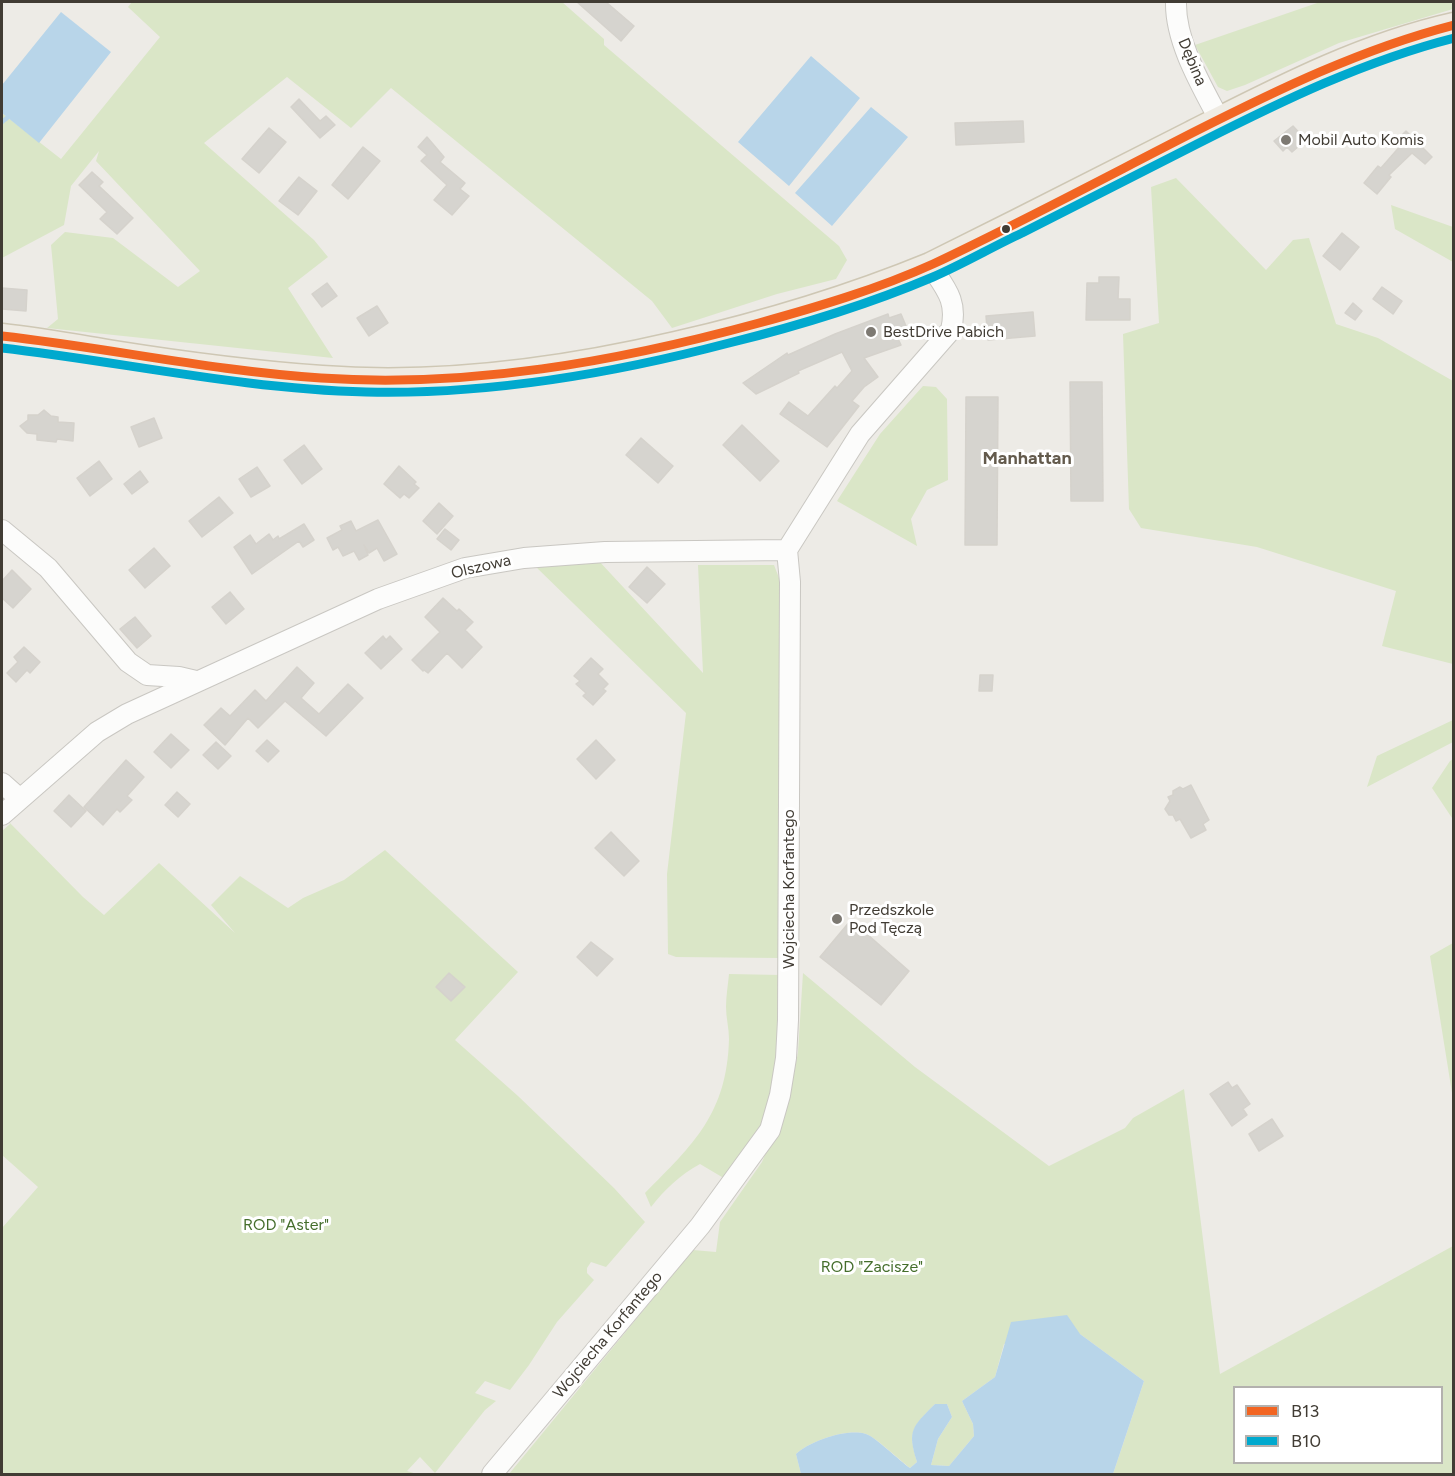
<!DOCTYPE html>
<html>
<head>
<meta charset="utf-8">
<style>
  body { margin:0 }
  #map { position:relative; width:1455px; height:1476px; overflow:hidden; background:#edebe6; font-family:Figtree,sans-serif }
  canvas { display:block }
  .frame { position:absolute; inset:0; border:3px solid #413c34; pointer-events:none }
  .legend { position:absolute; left:1233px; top:1386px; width:210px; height:78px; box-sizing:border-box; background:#fff; border:2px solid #b3b1ae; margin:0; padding:8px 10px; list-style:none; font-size:18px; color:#413c34 }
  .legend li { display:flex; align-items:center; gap:12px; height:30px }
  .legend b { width:30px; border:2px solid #b3b1ae }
</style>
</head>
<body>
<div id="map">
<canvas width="1455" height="1476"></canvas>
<div class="frame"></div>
<ul class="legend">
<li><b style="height:8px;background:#f26522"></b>B13</li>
<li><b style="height:8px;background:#00a9ce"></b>B10</li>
</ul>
</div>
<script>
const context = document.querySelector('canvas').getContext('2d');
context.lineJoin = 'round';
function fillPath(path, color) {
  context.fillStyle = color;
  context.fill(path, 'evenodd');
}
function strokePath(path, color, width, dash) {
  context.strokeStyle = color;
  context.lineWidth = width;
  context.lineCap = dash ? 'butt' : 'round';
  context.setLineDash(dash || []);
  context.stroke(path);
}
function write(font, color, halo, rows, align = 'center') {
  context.font = font + ' Figtree,sans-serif';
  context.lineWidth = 6;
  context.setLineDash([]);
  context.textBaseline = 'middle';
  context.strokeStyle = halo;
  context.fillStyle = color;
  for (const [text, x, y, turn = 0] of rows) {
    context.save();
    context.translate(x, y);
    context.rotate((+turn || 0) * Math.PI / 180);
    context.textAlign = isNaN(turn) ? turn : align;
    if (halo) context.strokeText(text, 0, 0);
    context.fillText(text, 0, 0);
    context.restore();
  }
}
fillPath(new Path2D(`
  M132,2H562L604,39V45L839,246L847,260L836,279L777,294L672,328L652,301L391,88L351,128L287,77L204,143L314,240L328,257L288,288L333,358L47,328L58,319L51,245L65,232L113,238L178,287L200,271L96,161L99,151L71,186L64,225L2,258V113L61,159L160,37L128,7Z
  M1320,2H1453V9L1339,43L1245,85L1227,91L1218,87L1195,45Z
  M1176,178L1266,270L1293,240L1309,238L1336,324L1378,338L1453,381V664L1382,646L1396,591L1257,547L1141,528L1129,509L1123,334L1159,323L1151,187Z
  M1391,205L1453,227V262L1395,229Z
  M923,386L936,387L947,399L948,480L927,490L911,519L917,546L837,501L880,434Z
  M598,560L703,673L698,565H774L784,591L778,958L676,957L668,954L667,874L686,713L536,567Z
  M1453,720V742L1367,787L1377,756Z
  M1453,759L1452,818L1432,788L1450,761Z
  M7,820L83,897L104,915L159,863L235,933L211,905L240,876L288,908L303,898L344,880L385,850L518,972L455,1040L518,1096L614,1188L645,1222L606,1267L591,1262L587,1268V1273L594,1280L557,1322L529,1365L510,1390L485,1381L475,1393L496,1401L485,1410L435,1473L420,1457L407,1471L417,1474H2V1228L38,1187L2,1155V831L10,824Z
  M1453,943V1099L1430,956Z
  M803,973L915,1067L1049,1166L1125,1128L1133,1118L1184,1089L1220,1374L1453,1246V1474H1113L1144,1381L1080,1334L1004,1344L995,1377L962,1401L973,1424L974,1436L949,1466L931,1465L938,1439L952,1417L947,1404H935C913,1427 907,1430 917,1462L910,1468C901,1461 874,1436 866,1434C847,1428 810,1441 796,1454L801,1474H509L693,1250L716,1252L720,1222L762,1162L790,1095L798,1052ZM1234,1388H1442V1462H1234Z
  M729,974L781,975L779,1055L766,1122L727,1180L700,1164C680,1175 665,1189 651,1207L645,1193C694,1144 727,1113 729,1039C729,1028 726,1018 726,1007C726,996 728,985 729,974Z`), '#dae6c7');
fillPath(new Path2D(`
  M61,12L111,52L39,143L2,113V85Z
  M811,56L860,98L789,186L738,142Z
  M871,107L908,137L832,226L795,193Z
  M1067,1315L1080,1334L1144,1381L1113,1474H801L796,1454C810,1441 847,1428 866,1434C874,1436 901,1462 910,1468L917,1462C907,1430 912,1427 935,1404H947L952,1417L938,1439L931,1465L949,1466L974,1436L973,1424L962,1401L995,1377L1011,1322Z`), '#b8d5e9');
strokePath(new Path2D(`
  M2,122L7,118`), '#b8d5e9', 4.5);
const building = new Path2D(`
  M577,2H606L634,26L621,41Z
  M299,99L320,121L326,116L335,125L320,138L291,107Z
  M1023,121L1024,142L956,145L955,123Z
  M1293,126L1306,140L1292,152L1287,147L1283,151L1274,141Z
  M269,128L286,142L259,173L242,159Z
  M1406,131L1432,157L1425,164L1412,153L1389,175L1391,177L1377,194L1364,183L1378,166L1381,168L1402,144L1397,140Z
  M427,137L444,157L440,162L465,183L460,189L469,196L452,215L434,200L447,185L421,161L427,155L418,147Z
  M363,147L380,161L348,199L332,185Z
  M92,172L103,182L99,186L133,218L117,234L100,219L107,212L79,185Z
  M299,177L317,191L298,215L279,201Z
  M1342,233L1359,247L1340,270L1323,256Z
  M1099,277H1119L1118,299H1130V320H1086L1087,283H1099Z
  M327,283L337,296L322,307L312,294Z
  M1382,287L1402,301L1393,314L1373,299Z
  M2,288L27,290L26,311L2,309Z
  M1353,303L1362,311L1355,320L1345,313Z
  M377,306L388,323L369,336L357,318Z
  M1033,312L1035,336L988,340L986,316Z
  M888,314L889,318L901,314L906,326L894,330L901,345L864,358L878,377L864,387L852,401L859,406L827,447L780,414L789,402L808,416L835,386L837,388L852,371L842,352L798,371L799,373L756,394L743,383L787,353L788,355L835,334Z
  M1070,382H1102L1103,501H1071Z
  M966,397H998L997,545H965Z
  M44,410L51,416L58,417V422L74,423L73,441L57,439L56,442L37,440V434L27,433L20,426L28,420V415H38Z
  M154,418L162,438L139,447L131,427Z
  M742,425L779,461L760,481L723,445Z
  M641,438L673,466L658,483L626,455Z
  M304,445L322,469L302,484L284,460Z
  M99,461L112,479L90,496L77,478Z
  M399,466L416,482L414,484L419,488L409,498L404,494L400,498L384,484Z
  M257,467L270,486L251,497L239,479Z
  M140,471L148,482L132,494L124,484Z
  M219,497L233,513L202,537L189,521Z
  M439,503L453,516L437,534L423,521Z
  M378,520L397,554L384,561L377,548L369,553L364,545L368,555L359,560L354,551L343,556L338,547L333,550L327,538L342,530L340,526L351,521L356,531Z
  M304,524L314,540L303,547L299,541L252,574L234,547L250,535L256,544L269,534L273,540L278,536L279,539Z
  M445,529L459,540L451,550L437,539Z
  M154,548L170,566L145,588L129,570Z
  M647,567L665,584L647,603L629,587Z
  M12,570L31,589L13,608L2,598V581Z
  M230,592L244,609L226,624L212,607Z
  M443,598L457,611L459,609L473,622L465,630L482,647L462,668L447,653L428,673L424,670L423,671L412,660L440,632L425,617Z
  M135,617L151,636L137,648L120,629Z
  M383,636L386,640L390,636L402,649L381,669L365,653Z
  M24,647L40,662L30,673L27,670L16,682L7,673L18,662L14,657Z
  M591,658L603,669L598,674L608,684L603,689L606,691L593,705L583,696L586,693L576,684L580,681L574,676Z
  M297,667L314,683L301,698L319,714L348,684L363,698L326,736L285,701L258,728L248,718L225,745L204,725L221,708L230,716L255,690L266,701Z
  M980,675H993L992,691H979Z
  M171,734L189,750L171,768L154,752Z
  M267,740L279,751L268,762L256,751Z
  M596,740L615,760L596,779L577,759Z
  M216,742L231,756L218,769L203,755Z
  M126,760L144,777L127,796L132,800L120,812L117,809L103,825L84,807Z
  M1191,785L1209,820L1203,824L1206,830L1191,838L1180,819L1176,821L1173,815H1169L1165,809L1170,801L1168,797L1173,795V791L1180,787L1183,789Z
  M177,792L190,804L178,817L165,805Z
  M69,795L86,811L71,827L54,811Z
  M611,832L639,861L624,876L595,848Z
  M851,920L909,971L881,1005L820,957Z
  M591,942L613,959L597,976L577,957Z
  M449,973L465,987L451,1001L436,987Z
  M1228,1082L1232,1088L1237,1085L1250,1104L1243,1109L1247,1115L1232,1126L1210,1094Z
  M1272,1119L1283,1136L1259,1151L1249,1134Z`);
fillPath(building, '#d6d4cf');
strokePath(building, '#d5d2cc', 1.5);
const minor = new Path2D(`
  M1176,2C1175,41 1201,85 1219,119
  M2,530L48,568L128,662L147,675L179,677L196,681
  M2,783L20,799
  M2,815L97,732L127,714L378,599L465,568L524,558L605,552L787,550
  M492,1474L700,1226L770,1130L780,1095L786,1058L788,1020L790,582L787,550L860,434L951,330C958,301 946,289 930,265`);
const major = new Path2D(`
  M2,336C39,340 77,347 114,353C183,364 252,373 322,378C441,387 560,371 676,344C763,324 847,299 930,265C1017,222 1103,178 1190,134C1275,91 1360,46 1454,25`);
strokePath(minor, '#c9c7c2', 22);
strokePath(major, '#cec7b4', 27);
strokePath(minor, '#fcfcfb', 20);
strokePath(major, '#efebe3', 24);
strokePath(new Path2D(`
  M2,336C109,348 213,371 321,378C469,388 616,362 759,323C817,307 878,289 933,264C1020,223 1106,177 1192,133C1277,90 1361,49 1454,25`), '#f26522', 9);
strokePath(new Path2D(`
  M2,348C123,362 243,389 366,392C489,395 611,374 729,343C798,326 867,305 933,277C963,264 992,247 1022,233C1081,203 1140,173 1199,143C1282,101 1364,61 1454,38`), '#00a9ce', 9);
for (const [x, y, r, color] of [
  [1286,140,6,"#7d7972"],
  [1006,229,5,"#413c34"],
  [871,332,6,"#7d7972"],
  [837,919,6,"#7d7972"]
]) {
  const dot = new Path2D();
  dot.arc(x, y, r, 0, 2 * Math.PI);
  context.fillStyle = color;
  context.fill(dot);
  strokePath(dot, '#fff', 2);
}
write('16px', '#413c34', '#fff', [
  ["Dębina",1192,62,67],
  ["Olszowa",481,567,-13],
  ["Wojciecha Korfantego",789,889,-90],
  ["Wojciecha Korfantego",608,1335,-50]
]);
write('16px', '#413c34', '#fff', [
  ["Mobil Auto Komis",1298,140],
  ["BestDrive Pabich",883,332],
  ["Przedszkole",849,910],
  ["Pod Tęczą",849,928]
], 'left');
write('16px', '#456e2c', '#fff', [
  ["ROD \"Aster\"",286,1225],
  ["ROD \"Zacisze\"",872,1267]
]);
write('bold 18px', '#635a4c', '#fff', [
  ["Manhattan",1027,459]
]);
</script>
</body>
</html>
